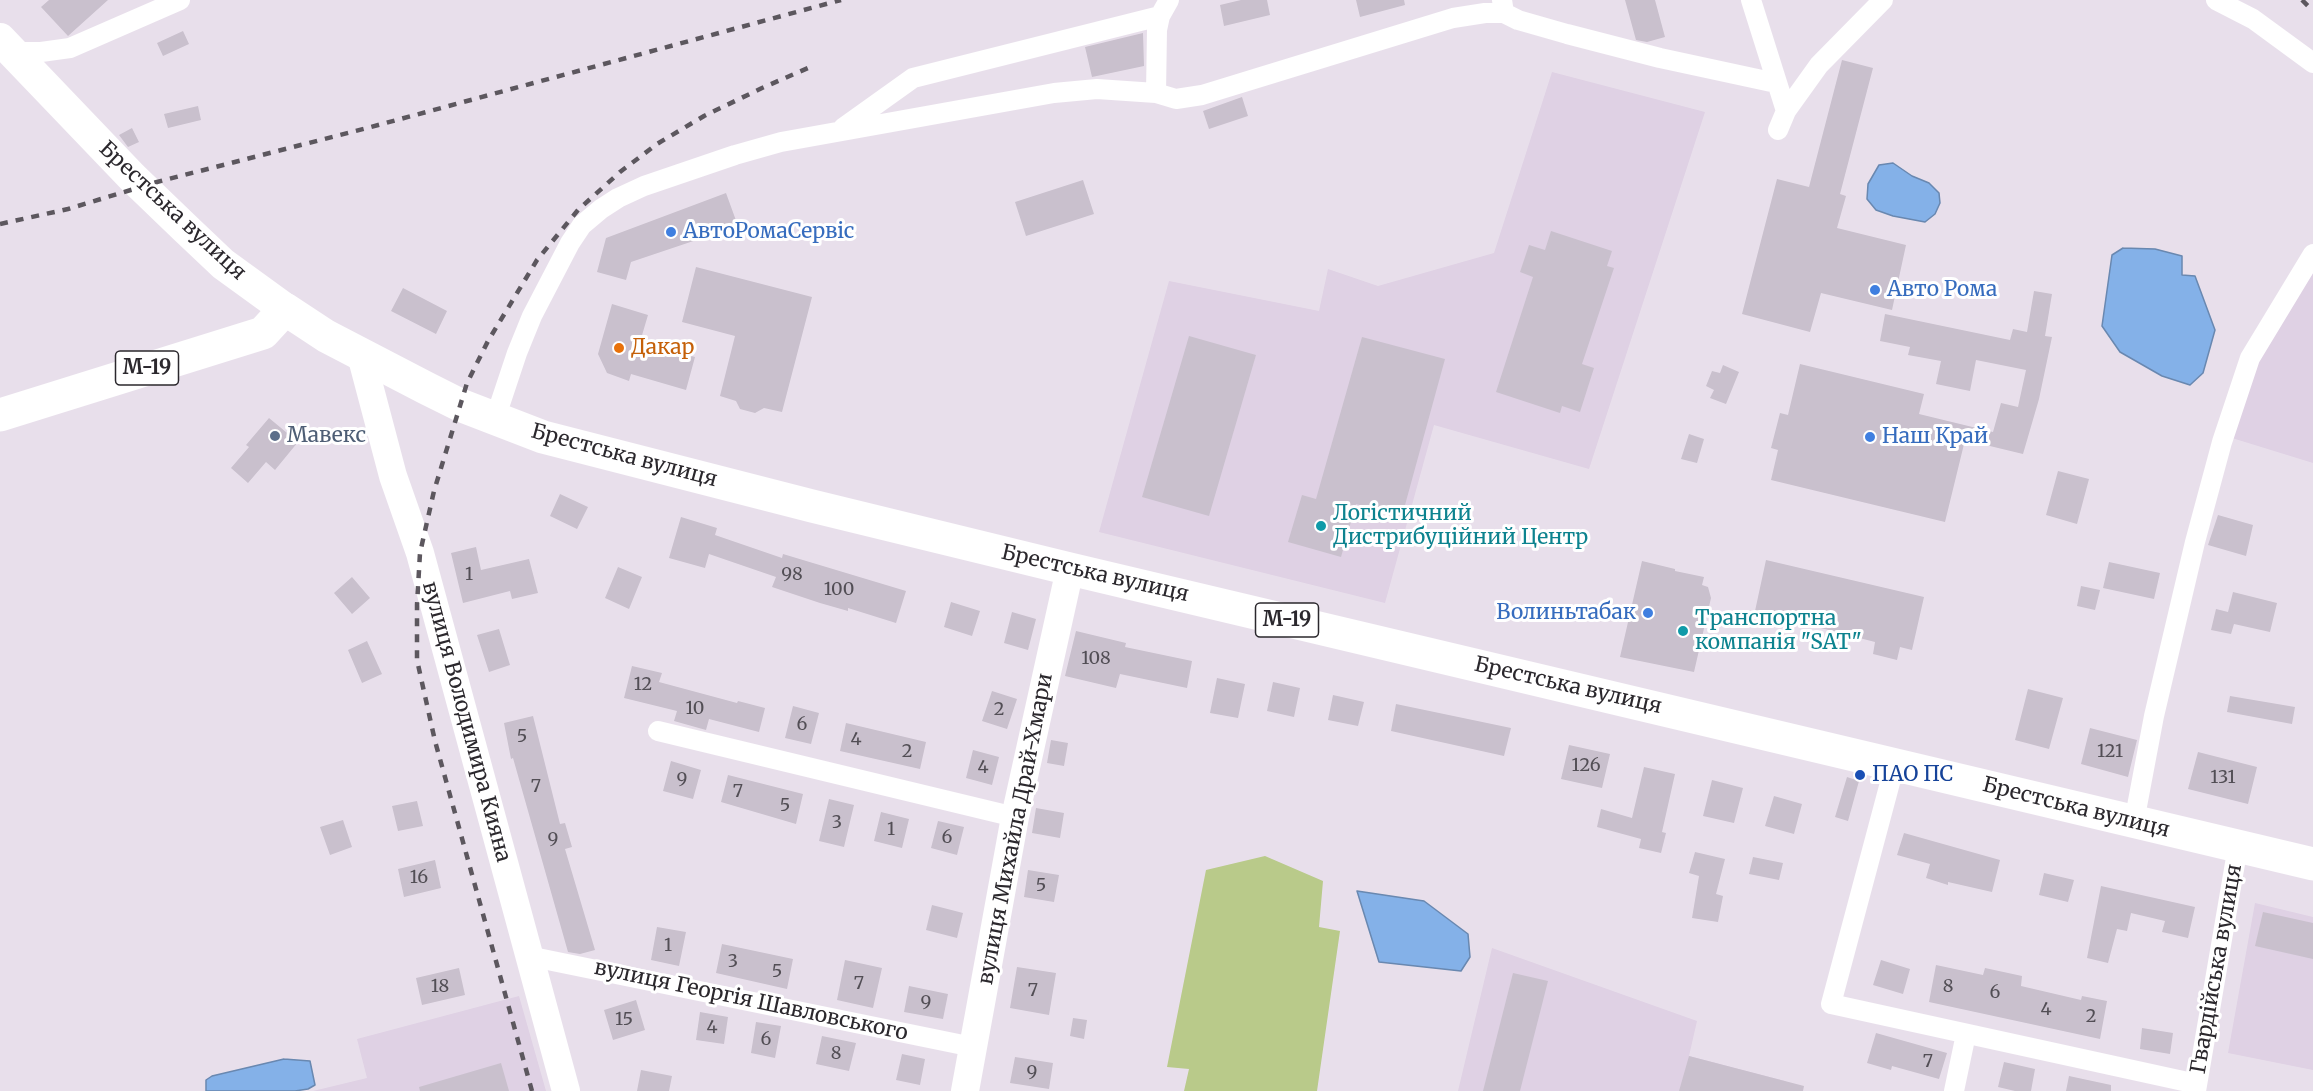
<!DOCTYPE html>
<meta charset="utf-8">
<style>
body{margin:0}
canvas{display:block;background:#e8dfeb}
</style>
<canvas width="2313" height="1091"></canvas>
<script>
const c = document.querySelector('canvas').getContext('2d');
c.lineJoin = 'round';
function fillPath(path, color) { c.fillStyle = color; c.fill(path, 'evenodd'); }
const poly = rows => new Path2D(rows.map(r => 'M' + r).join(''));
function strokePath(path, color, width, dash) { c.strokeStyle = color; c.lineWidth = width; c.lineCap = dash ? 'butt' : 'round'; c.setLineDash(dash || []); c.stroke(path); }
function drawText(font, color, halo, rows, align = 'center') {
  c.font = font + ' Merriweather,serif'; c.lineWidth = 6; c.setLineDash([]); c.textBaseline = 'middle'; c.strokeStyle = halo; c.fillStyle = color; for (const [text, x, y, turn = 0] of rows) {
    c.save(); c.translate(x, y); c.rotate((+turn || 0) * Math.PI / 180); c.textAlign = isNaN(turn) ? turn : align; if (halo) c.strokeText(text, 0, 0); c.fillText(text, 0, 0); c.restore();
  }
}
const built = poly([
 [1552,72,1705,112,1589,469,1434,425,1385,603,1099,532,1169,281,1319,311,1328,269,1378,286,1494,253],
 [2313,273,2313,463,2232,438,2256,361],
 [2255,903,2313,917,2313,1070,2228,1053],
 [1492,948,1697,1021,1689,1056,1785,1081,1797,1091,1458,1091],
 [519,996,546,1091,313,1091,367,1078,357,1039]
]);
const green = poly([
 [1265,856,1323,881,1319,927,1340,931,1317,1091,1184,1091,1189,1069,1167,1067,1206,870]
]);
const water = poly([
 [1893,163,1912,176,1929,183,1939,193,1940,203,1935,214,1925,222,1893,216,1876,210,1867,199,1868,184,1879,165,1893,163],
 [2123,248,2155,249,2182,256,2182,275,2195,276,2215,330,2203,373,2190,385,2162,376,2120,352,2102,326,2112,255,2123,248],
 [1357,891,1424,901,1468,934,1470,957,1461,971,1379,962,1357,891],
 [284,1059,310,1061,315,1085,308,1089,295,1091,206,1091,206,1080,212,1076,284,1059]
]);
const building = poly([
 [49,0,108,0,68,36,41,7],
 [1241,0,1267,0,1270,15,1224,26,1220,5],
 [1356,0,1404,0,1405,5,1360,17],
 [1625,0,1655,0,1665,37,1647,42,1636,40],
 [183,31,189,44,163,56,157,43],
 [1143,33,1144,66,1092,77,1085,47],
 [1842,60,1873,68,1840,194,1846,196,1837,228,1906,245,1892,310,1821,293,1810,332,1742,314,1777,179,1809,187],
 [1242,97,1248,116,1209,129,1203,111],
 [198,106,201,120,168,128,164,114],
 [132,128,139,142,128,147,119,135],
 [1083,180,1094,214,1026,236,1015,202],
 [726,193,738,226,631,262,626,280,597,272,606,238],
 [1551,231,1612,251,1607,266,1614,268,1582,364,1594,368,1580,412,1562,406,1560,413,1496,392,1533,277,1520,272,1529,245,1545,250],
 [696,267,812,297,782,412,764,408,755,413,740,409,736,401,720,396,735,336,682,322],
 [403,288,447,311,436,334,391,311],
 [2034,291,2052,294,2045,336,2052,337,2039,399,2023,454,1965,440,1945,522,1771,480,1778,450,1771,448,1780,413,1788,415,1800,364,1924,394,1919,414,1993,432,2001,403,2018,407,2026,370,1976,360,1970,391,1936,384,1941,361,1908,355,1910,347,1880,341,1885,314,2010,340,2013,329,2027,332],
 [612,304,648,315,640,342,695,357,686,390,631,374,629,381,607,373,598,354],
 [1189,336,1256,355,1209,516,1142,497],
 [1362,337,1445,359,1402,516,1356,504,1341,557,1288,542,1302,495,1316,499],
 [1723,365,1739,372,1726,404,1710,398,1714,390,1706,386,1712,371,1720,373],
 [269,418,298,442,275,470,266,462,248,483,231,468,249,447,246,445],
 [1689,434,1704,439,1697,463,1681,459],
 [2058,471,2089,479,2077,524,2046,515],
 [560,494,588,507,577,529,550,516],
 [2218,515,2253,525,2246,556,2208,545],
 [681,517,717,528,715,535,782,558,783,554,906,591,896,623,848,608,848,611,820,603,772,587,776,577,709,554,705,568,669,558],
 [476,547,481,570,529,559,538,593,512,599,510,591,463,603,451,553],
 [1766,560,1924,597,1912,650,1900,647,1897,660,1873,654,1875,642,1755,611],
 [1642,561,1675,569,1675,571,1704,577,1702,585,1708,587,1711,598,1694,672,1620,657],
 [2109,562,2160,573,2154,599,2103,588],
 [618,567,642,577,629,609,605,598],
 [352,577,370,598,352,614,334,593],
 [2081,586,2100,590,2095,610,2077,606],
 [2233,592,2277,603,2270,632,2234,624,2231,634,2211,630,2216,609,2228,612],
 [951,602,980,611,972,636,944,627],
 [1012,612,1036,619,1028,650,1004,643],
 [499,629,510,665,489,672,477,635],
 [1076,631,1126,643,1125,647,1192,661,1187,688,1120,674,1116,688,1065,676],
 [367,641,382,674,362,683,348,650],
 [632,666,662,673,659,682,737,703,738,701,765,708,759,732,709,719,706,730,674,721,677,711,624,698],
 [1217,678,1245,684,1238,718,1210,713],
 [1273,682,1300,688,1294,717,1267,711],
 [2028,689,2063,698,2049,749,2015,740],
 [992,691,1017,699,1007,729,982,721],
 [1333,695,1364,702,1358,726,1328,720],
 [2230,696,2295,707,2292,724,2227,712],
 [1396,704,1511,728,1504,756,1391,731],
 [793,706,819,713,811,744,785,738],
 [533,716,560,824,565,823,572,847,565,849,595,950,580,954,568,952,513,758,511,759,504,723],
 [846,723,926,742,920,769,840,751],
 [2090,728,2137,740,2128,777,2081,764],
 [1051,740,1068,743,1064,766,1047,763],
 [1569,745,1610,754,1602,788,1561,779],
 [973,750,999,757,992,785,966,778],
 [2198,752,2257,767,2248,804,2188,789],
 [671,761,701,770,693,799,663,791],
 [1644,767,1675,774,1662,832,1666,833,1661,853,1639,848,1641,839,1597,827,1601,809,1632,818],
 [728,775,803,794,796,824,721,802],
 [1847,777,1859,781,1848,821,1835,817],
 [1712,780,1743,788,1734,823,1703,816],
 [1774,796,1802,804,1794,834,1765,826],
 [829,799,854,805,844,847,819,841],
 [417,801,423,826,398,831,392,806],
 [1036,808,1064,813,1060,838,1032,833],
 [881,812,909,819,902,848,874,841],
 [343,820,352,847,330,855,320,827],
 [938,821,964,827,957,855,931,848],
 [1904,833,2000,860,1992,892,1948,882,1948,885,1926,878,1930,864,1897,855],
 [1695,852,1725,859,1716,894,1723,896,1718,922,1692,918,1699,876,1689,873],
 [1753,857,1783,863,1779,880,1749,874],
 [435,860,441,888,404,897,398,869],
 [1028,870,1059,875,1054,902,1024,897],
 [2044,873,2074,880,2068,902,2039,895],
 [2101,886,2195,907,2188,938,2162,932,2165,921,2131,913,2127,931,2117,929,2108,963,2087,958],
 [932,905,963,913,957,938,926,930],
 [2263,912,2313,923,2313,959,2255,946],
 [657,927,686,932,679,966,651,960],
 [722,944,793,959,787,989,716,973],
 [845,960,882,968,873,1008,837,1000],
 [1881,960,1910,969,1903,994,1873,985],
 [1936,965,1983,975,1985,968,2022,976,2021,986,2081,1000,2082,996,2107,1001,2100,1039,1929,1002],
 [1017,967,1056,973,1049,1015,1010,1008],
 [459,968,465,995,422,1005,416,978],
 [1513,973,1548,981,1520,1091,1483,1091],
 [909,986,948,994,943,1019,904,1012],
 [636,1000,645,1030,613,1040,604,1010],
 [700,1012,728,1017,724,1044,696,1040],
 [1073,1018,1087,1020,1084,1039,1070,1036],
 [756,1022,781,1026,775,1058,751,1053],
 [2142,1028,2173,1033,2170,1054,2140,1049],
 [1876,1033,1947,1053,1939,1079,1892,1066,1891,1070,1867,1063],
 [822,1036,856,1043,849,1071,816,1064],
 [902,1054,925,1059,920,1085,896,1080],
 [1689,1056,1804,1086,1803,1091,1679,1091],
 [1015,1057,1053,1063,1049,1089,1010,1083],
 [2004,1062,2035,1069,2031,1091,2015,1091,1998,1087],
 [501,1063,509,1091,420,1091,419,1087],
 [641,1070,672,1076,669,1091,637,1091],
 [2069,1076,2111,1085,2111,1091,2066,1091]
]);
const street = poly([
 [1751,0,1786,111,1778,130],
 [2216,0,2253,19,2313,63],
 [1504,13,1518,20,1567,34,1660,58,1776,83],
 [13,52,41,52,70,48,180,0],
 [1156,93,1157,30,1160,16,1169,0],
 [1786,111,1819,65,1883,0],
 [843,128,913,78,1160,16],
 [495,419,517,353,532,316,570,243,582,225,601,209,618,198,644,186,735,155,781,142,1054,93,1097,89,1156,93,1176,99,1202,95,1453,18,1485,13,1504,13,1502,0],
 [658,731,1015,817],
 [1895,764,1831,1004,2197,1084],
 [2134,822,2154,716,2195,542,2222,442,2250,358,2313,254],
 [528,956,973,1047],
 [1954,1091,1966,1034],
 [2196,1091,2238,846]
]);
const secondary = poly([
 [361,355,393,476,420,553,566,1091],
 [965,1091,1015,817,1070,569]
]);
const primary = poly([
 [0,39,132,177,185,228,223,264,285,309]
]);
const highway = poly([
 [0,415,263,333,285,309,326,336,426,388,460,405,543,437,812,506,1070,569,2313,864]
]);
const rail = poly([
 [2302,0,2313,11],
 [0,224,68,209,157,182,367,128,841,0],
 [532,1091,435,741,417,660,417,605,420,553,434,491,467,383,488,341,537,260,578,210,620,172,657,144,704,116,762,88,815,65]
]);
const markers = [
 [671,232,6,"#3f7fe0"],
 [1875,290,6,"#3f7fe0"],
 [619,348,6,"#e8710a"],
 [275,436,6,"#5c6f8a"],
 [1870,437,6,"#3f7fe0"],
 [1321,526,6,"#0f9aa8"],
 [1648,613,6,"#3f7fe0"],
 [1683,631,6,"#0f9aa8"],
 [1860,775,6,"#1a4fb4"]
];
const numberNames = [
 ["1",469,575],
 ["98",792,575],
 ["100",839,590],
 ["108",1096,659],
 ["12",643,685],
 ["10",695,709],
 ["2",999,710],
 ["6",802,725],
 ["5",522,737],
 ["4",856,740],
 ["2",907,752],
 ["121",2110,752],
 ["126",1586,766],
 ["4",983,768],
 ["131",2223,778],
 ["9",682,780],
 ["7",536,787],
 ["7",738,792],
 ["5",785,806],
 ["3",837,823],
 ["1",891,830],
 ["6",947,838],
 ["9",553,840],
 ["16",419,878],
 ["5",1041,886],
 ["1",668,946],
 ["3",733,962],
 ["5",777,972],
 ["7",859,984],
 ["18",440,987],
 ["8",1948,987],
 ["7",1033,991],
 ["6",1995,993],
 ["9",926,1003],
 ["4",2046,1010],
 ["2",2091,1017],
 ["15",624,1020],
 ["4",712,1028],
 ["6",766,1040],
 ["8",836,1054],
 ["7",1928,1062],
 ["9",1032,1073]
];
const shields = [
 [147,368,63],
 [1287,620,63]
];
const shieldNames = [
 ["М-19",147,368],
 ["М-19",1287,620]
];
const streetNames = [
 ["Брестська вулиця",172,211,43],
 ["Брестська вулиця",624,456,15],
 ["Брестська вулиця",1095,574,13],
 ["Брестська вулиця",1568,686,13],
 ["вулиця Володимира Кияна",466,722,75],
 ["Брестська вулиця",2076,808,14],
 ["вулиця Михайла Драй-Хмари",1016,829,-79],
 ["Гвардійська вулиця",2217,969,-80],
 ["вулиця Георгія Шавловського",751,1001,12]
];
const shopNames = [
 ["АвтоРомаСервіс",683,232],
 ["Авто Рома",1887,290],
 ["Наш Край",1882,437],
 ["Волиньтабак",1636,613,"right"]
];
const foodNames = [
 ["Дакар",631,348]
];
const serviceNames = [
 ["Мавекс",287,436]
];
const cultureNames = [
 ["Логістичний",1333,514],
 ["Дистрибуційний Центр",1333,538],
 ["Транспортна",1695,619],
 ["компанія \"SAT\"",1695,643]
];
const transitNames = [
 ["ПАО ПС",1872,775]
];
fillPath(built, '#dfd1e4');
fillPath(green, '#b9ca8a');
fillPath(water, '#84b1e8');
strokePath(water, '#6988b0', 1.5);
fillPath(building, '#c9c0cd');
strokePath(street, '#fff', 20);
strokePath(secondary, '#fff', 28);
strokePath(primary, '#fff', 32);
strokePath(highway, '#fff', 33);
strokePath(rail, '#5c575e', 4.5, [8, 8]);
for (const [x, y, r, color] of markers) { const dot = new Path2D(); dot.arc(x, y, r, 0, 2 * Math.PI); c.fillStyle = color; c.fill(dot); strokePath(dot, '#fff', 2); }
drawText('18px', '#524e55', null, numberNames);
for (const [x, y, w] of shields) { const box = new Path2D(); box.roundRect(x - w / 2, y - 17, w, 34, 4.5); c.fillStyle = '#fff'; c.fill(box); strokePath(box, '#2b282d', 1.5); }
drawText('bold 20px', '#2b282d', null, shieldNames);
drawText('21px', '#2b282d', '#fff', streetNames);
drawText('21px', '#366cbe', '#fff', shopNames, 'left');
drawText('21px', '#c56008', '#fff', foodNames, 'left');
drawText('21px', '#4e5e75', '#fff', serviceNames, 'left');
drawText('21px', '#0d838f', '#fff', cultureNames, 'left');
drawText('21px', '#164399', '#fff', transitNames, 'left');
</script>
